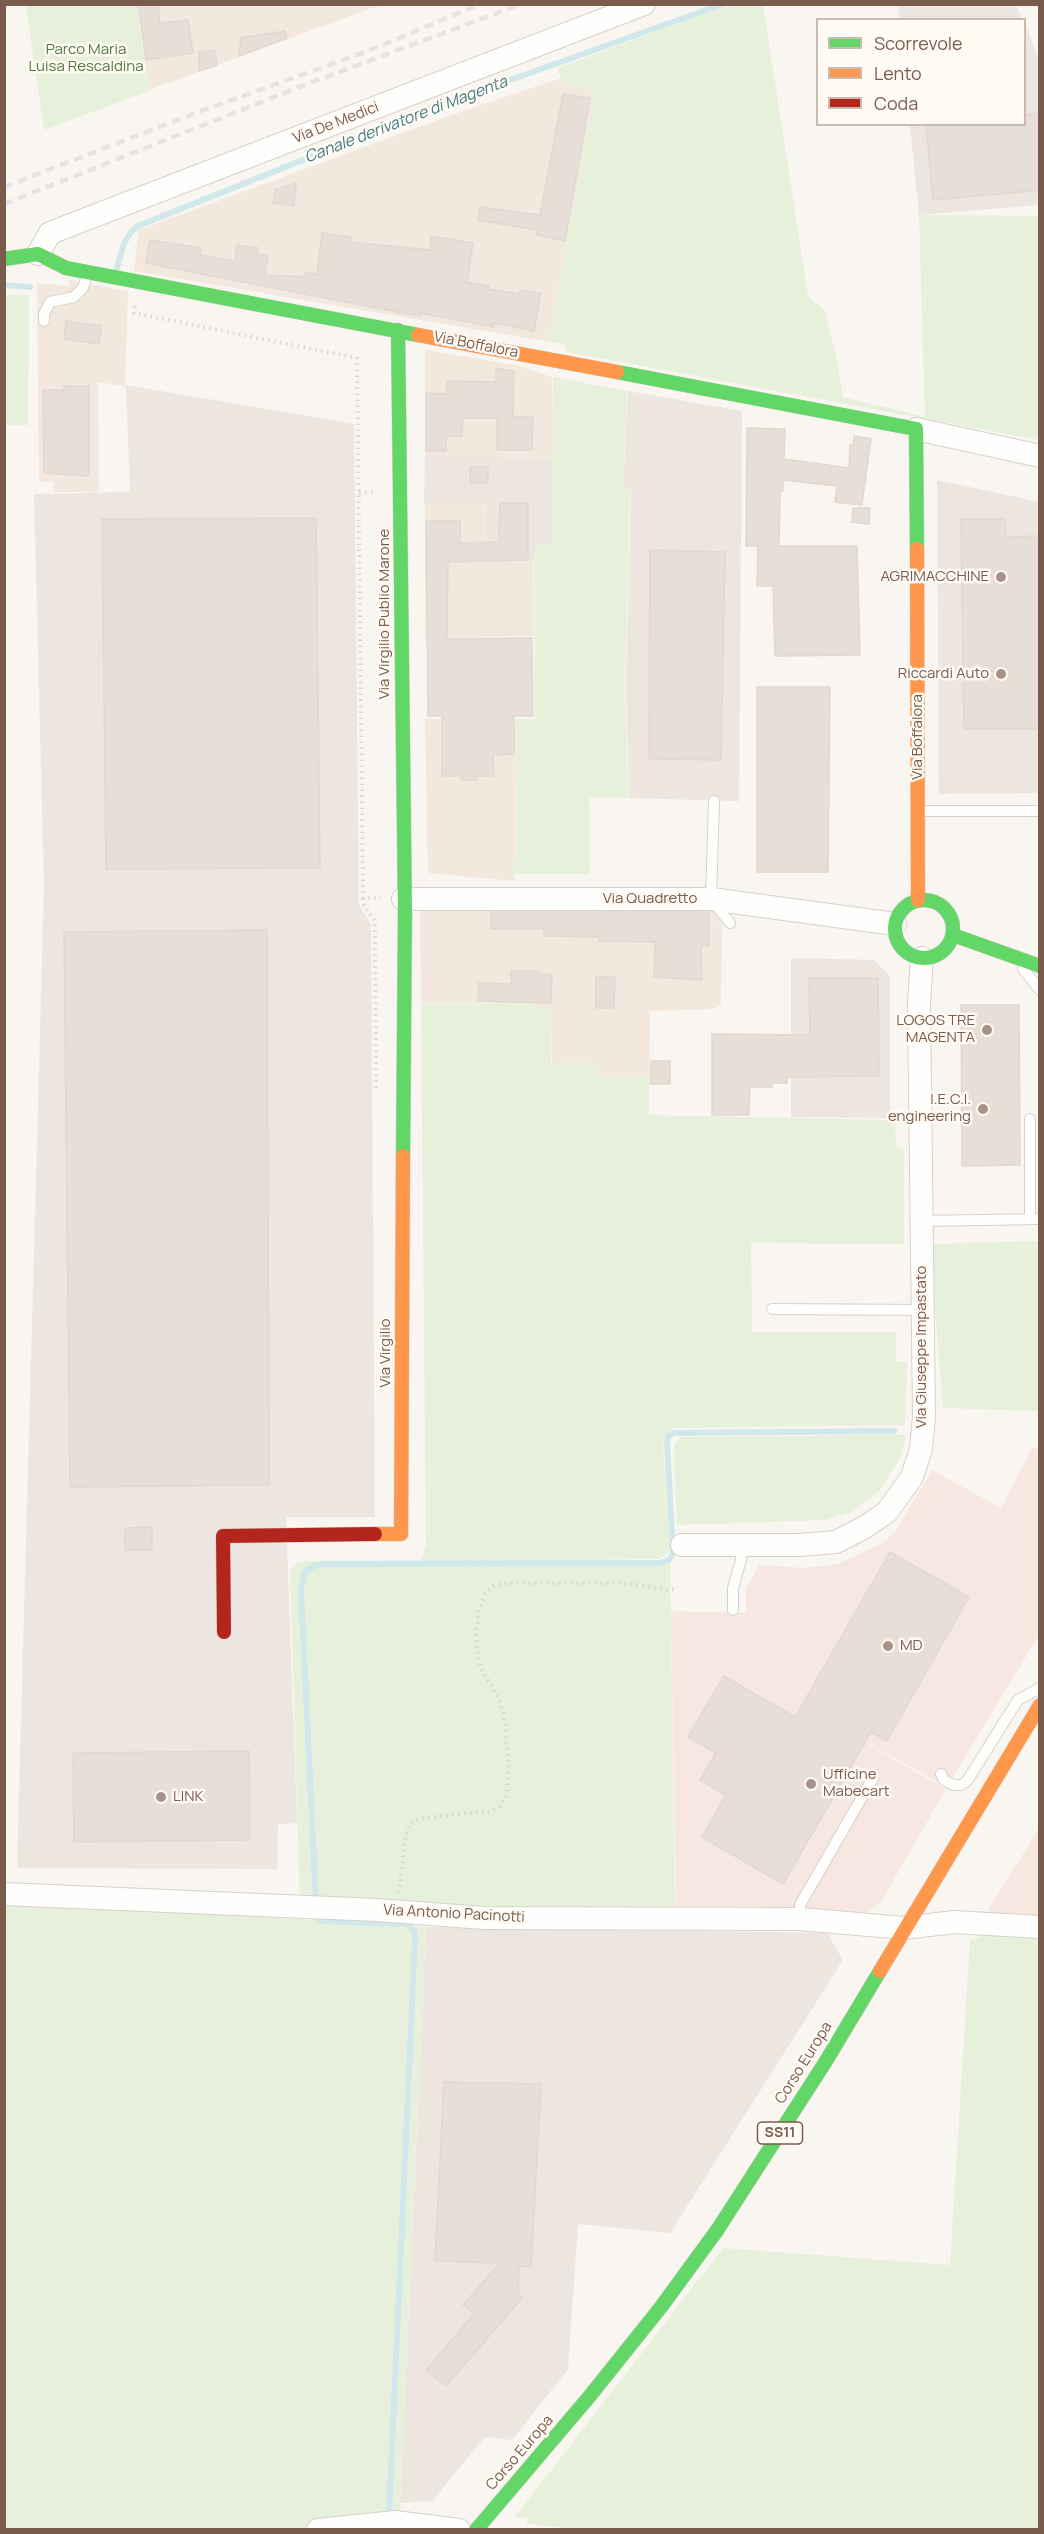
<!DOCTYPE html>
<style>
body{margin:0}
#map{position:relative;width:1044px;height:2534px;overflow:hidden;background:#f9f5f0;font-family:Manrope,sans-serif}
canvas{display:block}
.frame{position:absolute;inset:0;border:6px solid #7a5c4d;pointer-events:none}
.legend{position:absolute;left:816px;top:18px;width:210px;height:108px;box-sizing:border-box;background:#fffaf3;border:2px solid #cabbb1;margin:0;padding:8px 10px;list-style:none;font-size:18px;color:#7a5c4d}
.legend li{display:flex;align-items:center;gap:12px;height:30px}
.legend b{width:30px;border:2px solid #cabbb1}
</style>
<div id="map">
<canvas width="1044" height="2534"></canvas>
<div class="frame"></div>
<ul class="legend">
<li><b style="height:8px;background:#63d668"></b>Scorrevole</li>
<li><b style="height:8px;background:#ff974d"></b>Lento</li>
<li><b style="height:8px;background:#b3261e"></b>Coda</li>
</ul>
</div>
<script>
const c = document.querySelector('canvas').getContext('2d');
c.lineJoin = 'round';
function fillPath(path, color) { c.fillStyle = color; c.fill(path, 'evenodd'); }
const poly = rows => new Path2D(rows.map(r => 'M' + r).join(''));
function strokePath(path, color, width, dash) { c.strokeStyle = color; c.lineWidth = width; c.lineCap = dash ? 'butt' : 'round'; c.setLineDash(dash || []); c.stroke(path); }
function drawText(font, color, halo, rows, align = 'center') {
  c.font = font + ' Manrope,sans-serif'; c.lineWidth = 5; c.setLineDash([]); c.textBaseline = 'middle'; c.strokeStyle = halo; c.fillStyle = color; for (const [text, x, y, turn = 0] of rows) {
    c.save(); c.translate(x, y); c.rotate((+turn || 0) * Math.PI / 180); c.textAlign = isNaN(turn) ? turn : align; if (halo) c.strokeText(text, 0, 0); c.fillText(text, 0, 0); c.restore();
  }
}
const residential = poly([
 [138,5,380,5,149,90],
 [561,78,571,85,589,89,594,95,549,342,134,271,139,230,449,116],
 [69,280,128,291,125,386,98,382,99,492,53,492,54,482,39,482,37,283,69,286],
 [425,350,516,365,552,377,553,458,425,456],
 [484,503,486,541,461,542,461,563,533,561,534,636,425,638,425,504],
 [425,719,517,719,516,846,513,874,515,881,428,873],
 [651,909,713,910,722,926,721,1005,714,1009,650,1011,649,1076,597,1076,597,1063,552,1064,552,1011,538,1010,538,1003,421,1003,420,911]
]);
const commercial = poly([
 [1032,1448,1039,1449,1039,1635,947,1787,825,1720,946,1789,881,1902,862,1916,676,1911,671,1611,746,1613,746,1589,759,1565,804,1568,837,1564,881,1544,894,1533,932,1470,1001,1508],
 [1039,1828,1039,1917,985,1915]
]);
const industrial = poly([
 [898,5,1016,5,1023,19,900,19],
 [1025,23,1039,61,1039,205,919,215,910,125,1024,124],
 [126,385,354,424,359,905,371,924,375,1517,286,1517,297,1823,278,1824,277,1869,17,1868,44,887,34,494,130,492],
 [628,391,742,411,739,801,629,798,626,681,631,489,623,488],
 [425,456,553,458,552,546,536,545,534,561,461,563,461,542,486,541,485,503,424,504],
 [937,480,1039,502,1039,793,939,794],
 [791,958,874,960,890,976,890,1118,791,1117],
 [426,1927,827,1933,843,1960,670,2233,578,2224,568,2369,512,2440,485,2437,432,2501,400,2503]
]);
const green = poly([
 [36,4,137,5,149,91,44,130,26,6],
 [727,5,763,5,808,296,825,311,836,356,843,397,925,417,919,215,1039,216,1039,440,567,352,564,344,549,342,594,95,589,89,571,85,561,78,558,68],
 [5,295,29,295,28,425,5,425],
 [553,377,627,391,623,488,630,489,625,681,628,798,589,797,590,874,513,874,517,845,517,719,535,719,534,561,536,545,552,545],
 [538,1003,538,1010,552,1010,551,1064,597,1063,597,1076,649,1076,649,1115,894,1120,897,1147,904,1149,904,1244,751,1243,752,1332,896,1332,896,1362,907,1362,905,1425,672,1428,664,1436,663,1447,670,1550,665,1556,658,1559,467,1561,670,1562,675,1911,300,1904,290,1570,297,1563,309,1561,421,1561,426,1545,421,1004],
 [1039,1241,1039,1411,943,1408,930,1244],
 [906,1435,900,1458,879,1491,851,1512,825,1520,677,1525,674,1453,675,1443,680,1437],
 [4,1901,426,1927,400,2503,403,2529,5,2529],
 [991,1933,1039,1936,1039,2529,589,2530,527,2524,527,2518,515,2517,723,2248,950,2265,970,1940]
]);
const stream = poly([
 [117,268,124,243,131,232,138,226,443,104,723,4],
 [4,285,30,287],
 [316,1904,301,1590,304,1574,309,1568,321,1564,661,1563,669,1560,673,1553,667,1443,668,1436,674,1433,894,1431],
 [316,1917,321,1921,407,1924,414,1930,415,1938,389,2513]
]);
const building = poly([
 [138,4,158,4,160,23,188,20,193,53,146,60,138,4],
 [285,31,287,38,239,56,241,38,285,31],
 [214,50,217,65,199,71,199,52,214,50],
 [563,94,590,98,565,241,536,235,537,230,478,220,480,207,540,215,563,94],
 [1040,113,1040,190,933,200,926,124,1024,124,1024,115,1040,113],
 [296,183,294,206,273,203,275,190,296,183],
 [322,233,351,237,351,242,430,250,431,236,473,243,467,282,489,286,488,289,520,294,520,290,541,293,534,331,494,323,494,327,421,313,420,316,397,312,146,263,150,240,201,248,200,255,235,261,237,245,258,248,258,254,268,255,265,275,305,277,305,273,317,274,322,233],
 [66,321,102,326,99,344,64,339,66,321],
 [496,368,514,371,513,417,533,417,532,450,497,450,497,418,463,418,462,436,446,436,446,451,426,451,426,393,446,394,447,381,496,382,496,368],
 [64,386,89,386,89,476,44,473,43,390,64,390,64,386],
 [747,428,785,429,784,459,849,468,850,445,853,445,854,436,871,439,862,505,835,502,837,486,783,480,783,491,780,491,779,546,857,546,860,655,775,656,773,586,757,586,758,546,746,546,747,428],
 [470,467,488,467,488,483,470,483,470,467],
 [500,503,528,503,528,560,448,562,447,639,532,638,533,716,514,716,514,754,493,755,494,776,476,776,476,780,462,780,461,776,442,776,442,716,428,716,426,521,460,521,460,543,499,542,500,503],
 [853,508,870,508,869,524,852,522,853,508],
 [316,518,320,868,106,869,102,519,316,518],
 [961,519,1005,519,1006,537,1040,536,1040,729,964,729,961,519],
 [650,550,725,552,721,760,649,759,650,550],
 [757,687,830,687,828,872,757,872,757,687],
 [491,912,709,912,709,946,701,946,702,980,654,977,655,942,599,941,599,937,544,936,544,929,491,929,491,912],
 [267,930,269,1485,70,1487,64,932,267,930],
 [511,971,539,971,539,974,552,975,551,1003,478,1001,479,983,511,984,511,971],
 [596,977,615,977,614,1008,596,1008,596,977],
 [809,978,878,978,879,1076,787,1077,787,1083,772,1083,772,1087,750,1087,749,1115,712,1115,712,1034,810,1035,809,978],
 [961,1005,1019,1005,1020,1165,962,1166,961,1005],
 [651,1061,670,1061,670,1084,650,1084,651,1061],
 [152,1527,152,1550,125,1550,125,1528,152,1527],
 [890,1552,969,1597,887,1741,871,1732,783,1884,702,1837,726,1795,700,1780,716,1753,688,1737,724,1676,795,1717,890,1552],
 [249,1751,250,1840,74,1842,73,1753,249,1751],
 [444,2082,541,2084,531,2267,519,2266,518,2293,522,2298,446,2386,426,2370,474,2314,463,2305,500,2263,435,2261,444,2082]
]);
const path = poly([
 [135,306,134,313,357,358,363,898,381,898],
 [359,493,376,492],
 [363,898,364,905,375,921,376,1092],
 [399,1893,404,1846,409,1825,416,1820,428,1817,491,1811,500,1806,506,1797,509,1769,504,1717,499,1699,482,1670,478,1657,476,1635,479,1611,485,1594,494,1586,504,1583,628,1583,667,1590,677,1589]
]);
const lane = poly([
 [44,321,44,314,50,302,74,297,83,288,87,275],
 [714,801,711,899,730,923],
 [920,811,1040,811],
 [1023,969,1040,990],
 [1030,1119,1030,1219],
 [922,1221,1040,1219],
 [772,1309,922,1310],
 [733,1610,733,1588,741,1560,742,1545],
 [941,1774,944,1780,953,1785,961,1785,967,1781,1018,1700,1040,1688],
 [800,1919,800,1905,873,1778]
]);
const street = poly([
 [38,254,50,233,644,4],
 [916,429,1040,456],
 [403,899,711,899,895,924],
 [682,1545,799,1545,836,1542,865,1527,887,1512,912,1477,921,1449,924,1417,919,1003,922,958],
 [4,1894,377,1910,484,1918,800,1919,904,1928,954,1922,1040,1927],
 [318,2530,395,2522,459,2530]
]);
const fast = poly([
 [4,259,38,254,66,268,418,335],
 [398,330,405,913,403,1156],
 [617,372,916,429,917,549],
 '895 929a29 29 0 1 1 58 0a29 29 0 1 1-58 0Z',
 [953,935,1040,966],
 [476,2530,589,2397,661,2307,718,2229,826,2061,880,1971]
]);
const slow = poly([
 [418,335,617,372],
 [917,549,918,900],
 [375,1534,401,1534,403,1156],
 [880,1971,1040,1705]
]);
const jam = poly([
 [224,1632,223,1536,375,1534]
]);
const rail = poly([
 [4,187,201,111,368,51,480,4],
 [4,204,307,84,521,4]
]);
const markers = [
 [1001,577,6,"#a69286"],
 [1001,674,6,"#a69286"],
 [987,1030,6,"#a69286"],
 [983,1109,6,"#a69286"],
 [888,1646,6,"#a69286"],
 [811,1784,6,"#a69286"],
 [161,1797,6,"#a69286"]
];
const shields = [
 [780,2133,45]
];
const shieldNames = [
 ["SS11",780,2133]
];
const parkNames = [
 ["Parco Maria",86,50],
 ["Luisa Rescaldina",86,67]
];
const streetNames = [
 ["Via De Medici",336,123,-21],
 ["Via Boffalora",476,345,11],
 ["Via Virgilio Publio Marone",385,614,-90],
 ["Via Boffalora",918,737,-90],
 ["Via Quadretto",650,899],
 ["Via Giuseppe Impastato",922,1347,-90],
 ["Via Virgilio",386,1353,-90],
 ["Via Antonio Pacinotti",454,1914,3],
 ["Corso Europa",804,2063,-58],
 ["Corso Europa",520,2453,-49]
];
const poiNames = [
 ["AGRIMACCHINE",989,577],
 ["Riccardi Auto",989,674],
 ["LOGOS TRE",975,1021],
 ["MAGENTA",975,1038],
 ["I.E.C.I.",971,1100],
 ["engineering",971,1117],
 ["MD",900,1646,"left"],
 ["Ufficine",823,1775,"left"],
 ["Mabecart",823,1792,"left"],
 ["LINK",173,1797,"left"]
];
const waterNames = [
 ["Canale derivatore di Magenta",406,120,-21]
];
fillPath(residential, '#f2e8de');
fillPath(commercial, '#f6e8e1');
fillPath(industrial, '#ede5e0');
fillPath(green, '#e7f0db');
strokePath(stream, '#d0e8ea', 6);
fillPath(building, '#e6ded7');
strokePath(building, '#e2d8d2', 1.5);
strokePath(lane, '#d7d1cb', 12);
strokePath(street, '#d7d1cb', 24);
strokePath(fast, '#d9d2cb', 15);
strokePath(slow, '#d9d2cb', 15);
strokePath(jam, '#d9d2cb', 15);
strokePath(path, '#dcd5d0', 4, [1.5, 4.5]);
strokePath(lane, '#fefefd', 10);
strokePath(street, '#fefefd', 22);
strokePath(fast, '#63d668', 14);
strokePath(slow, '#ff974d', 14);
strokePath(jam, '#b3261e', 14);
strokePath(rail, '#e6e3e7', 4.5, [9, 6]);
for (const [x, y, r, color] of markers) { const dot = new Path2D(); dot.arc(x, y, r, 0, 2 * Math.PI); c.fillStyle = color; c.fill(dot); strokePath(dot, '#fffaf3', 2); }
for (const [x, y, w] of shields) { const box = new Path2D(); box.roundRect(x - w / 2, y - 11, w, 22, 4.5); c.fillStyle = '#fffaf3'; c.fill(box); strokePath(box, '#7a5c4d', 1.5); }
drawText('bold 14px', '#7a5c4d', null, shieldNames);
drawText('15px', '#537a41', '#fffaf3', parkNames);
drawText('15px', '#7a5c4d', '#fffaf3', streetNames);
drawText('15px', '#7a5c4d', '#fffaf3', poiNames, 'right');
drawText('italic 16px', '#437c86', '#fffaf3', waterNames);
</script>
